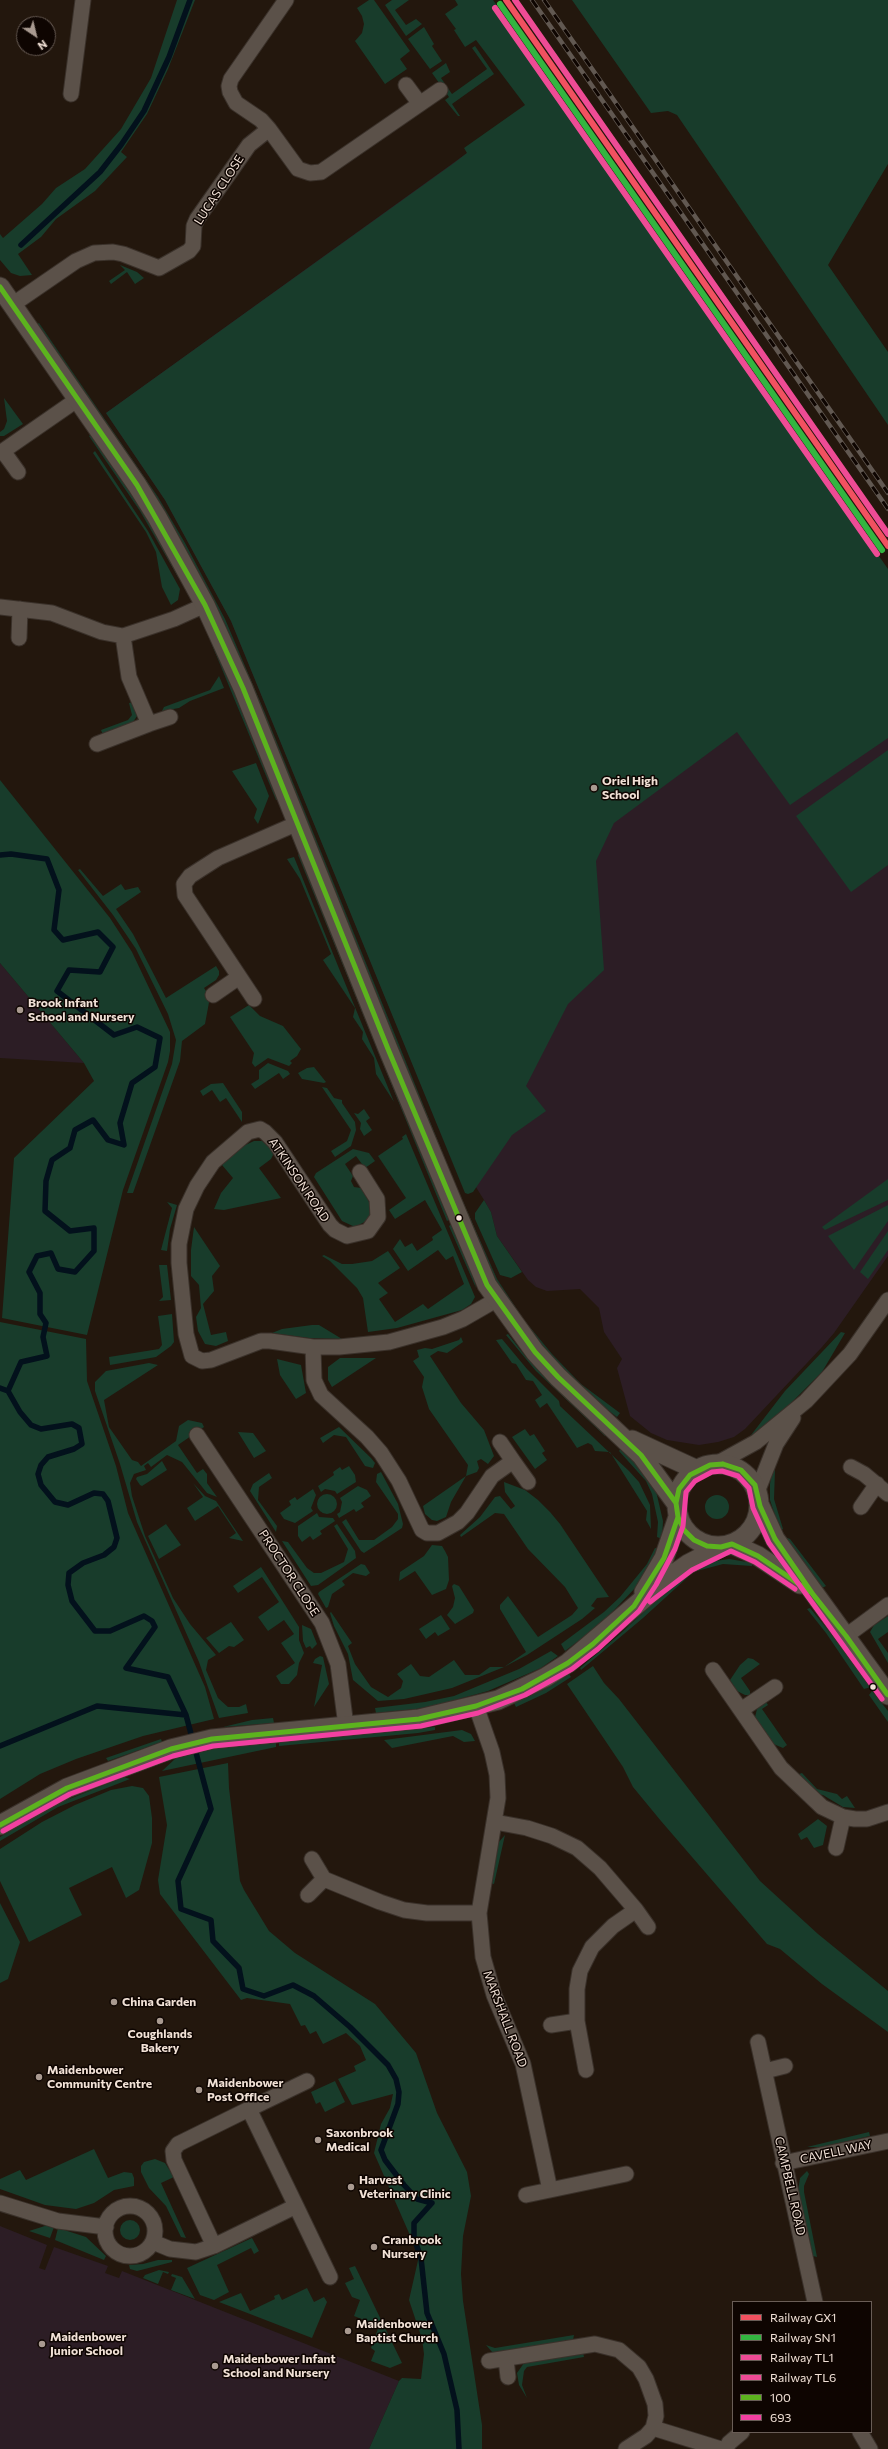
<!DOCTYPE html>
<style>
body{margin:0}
#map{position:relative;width:888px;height:2449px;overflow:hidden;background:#23170d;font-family:Commissioner,sans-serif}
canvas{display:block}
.legend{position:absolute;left:732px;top:2301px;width:140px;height:132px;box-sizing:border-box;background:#0e0501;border:1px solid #695d56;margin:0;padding:5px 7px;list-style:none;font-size:12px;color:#f1e1d6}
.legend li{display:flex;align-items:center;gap:8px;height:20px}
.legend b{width:20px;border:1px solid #695d56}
.north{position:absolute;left:16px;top:16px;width:40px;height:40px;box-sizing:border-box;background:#0e0501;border:1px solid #695d56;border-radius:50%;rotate:145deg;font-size:11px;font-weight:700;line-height:16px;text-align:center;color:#f1e1d6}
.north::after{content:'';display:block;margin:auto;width:14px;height:18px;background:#a99a90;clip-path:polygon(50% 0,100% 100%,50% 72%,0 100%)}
</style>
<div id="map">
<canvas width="888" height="2449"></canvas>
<ul class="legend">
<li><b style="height:5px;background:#f15160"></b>Railway GX1</li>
<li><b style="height:5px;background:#33b540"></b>Railway SN1</li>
<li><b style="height:5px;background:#ee4b95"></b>Railway TL1</li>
<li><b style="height:5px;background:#ee4b95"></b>Railway TL6</li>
<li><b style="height:5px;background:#5cb31e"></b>100</li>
<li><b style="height:5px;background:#f240a1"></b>693</li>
</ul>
<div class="north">N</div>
</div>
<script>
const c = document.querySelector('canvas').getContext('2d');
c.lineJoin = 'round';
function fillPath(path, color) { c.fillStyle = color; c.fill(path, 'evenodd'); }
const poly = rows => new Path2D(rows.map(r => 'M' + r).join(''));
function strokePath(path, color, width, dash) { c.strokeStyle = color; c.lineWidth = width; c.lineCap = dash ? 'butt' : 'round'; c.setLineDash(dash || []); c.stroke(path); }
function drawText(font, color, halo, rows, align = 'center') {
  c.font = font + ' Commissioner,sans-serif'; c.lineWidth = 3; c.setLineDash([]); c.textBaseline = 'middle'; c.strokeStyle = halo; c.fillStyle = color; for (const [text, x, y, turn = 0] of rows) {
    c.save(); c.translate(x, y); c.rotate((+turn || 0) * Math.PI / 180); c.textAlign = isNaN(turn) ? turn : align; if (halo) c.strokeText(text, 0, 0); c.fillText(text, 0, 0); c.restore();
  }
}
const education = poly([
 [467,153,888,628,888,1256,834,1333,822,1347,745,1429,734,1437,718,1442,699,1445,667,1440,651,1433,630,1416,617,1368,622,1359,604,1332,599,1308,580,1289,547,1291,536,1287,528,1280,497,1236,491,1212,484,1200,438,1126,231,621,165,500,106,413],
 [0,963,84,1063,0,1058],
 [0,2226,47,2245,39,2268,45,2270,54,2247,108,2266,105,2273,119,2278,122,2271,399,2381,369,2449,0,2449]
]);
const green = poly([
 [177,0,195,0,168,69,147,114,121,152,127,157,95,191,56,219,41,237,18,254,32,275,20,276,11,273,0,260,0,234,3,238,42,204,56,188,85,169,121,129,151,78],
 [369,0,374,0,410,51,400,59,407,69,385,84,355,41,362,33,364,24,362,16,357,8],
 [392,0,409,0,395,10,406,25,416,19,422,24,406,36,385,5],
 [455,0,493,0,888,569,888,738,790,805,737,732,614,823,596,861,604,970,568,1004,526,1086,546,1111,512,1135,473,1192,468,1194,465,1193,231,621,165,500,106,413,454,163,467,153,464,148,525,105,476,40,465,47,454,30,456,29,445,14,458,5],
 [572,0,888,0,888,164,828,265,888,352,888,425,677,115,668,111,651,113],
 [424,27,434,44,432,46,442,61,430,69,408,39],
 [475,46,494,74,452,104,460,116,458,116,445,100,449,97,432,73,446,63,450,72,441,78,452,94,487,69,472,48],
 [120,265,137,272,144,278,135,284,127,272,111,284,109,281,125,270],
 [39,323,158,497,185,543,225,619,265,713,454,1181,497,1279,524,1320,552,1354,581,1384,620,1413,617,1417,578,1387,536,1341,500,1291,484,1260,262,714,37,324],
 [4,398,23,424,4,436,0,436,0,432,4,429,7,421],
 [93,433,125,480,181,575,178,577,140,511,89,436],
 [95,451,148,531,180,589,178,600,171,605,162,587,156,552,146,532,93,453],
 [214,639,280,799,276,800,210,640],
 [219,676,224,688,190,701,179,708,162,711,164,707,210,690],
 [134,702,137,716,133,722,103,735,101,730,128,720,132,715,129,703],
 [888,750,888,865,851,892,796,816],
 [256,763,269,796,258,824,254,818,257,809,232,771],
 [0,780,110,918,132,952,170,1032,170,1051,168,1062,123,1190,87,1335,2,1318,14,1158,94,1081,84,1063,0,963],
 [301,852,450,1219,447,1221,298,855],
 [294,857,338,966,394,1102,376,1074,374,1058,362,1039,363,1032,353,1017,355,1008,323,960,331,954,300,879,287,859],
 [80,869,103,896,121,884,125,890,138,887,141,892,116,909,133,934,166,998,216,966,219,971,219,975,216,980,204,988,210,997,205,1024,182,1041,180,1061,133,1193,127,1193,172,1064,176,1040,168,1014,136,949,113,915,78,870],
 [249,1005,260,1016,283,1026,301,1049,297,1056,290,1061,292,1063,289,1066,268,1058,255,1067,252,1063,254,1053,230,1017],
 [268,1063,288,1071,290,1074,283,1079,279,1073,255,1089,251,1084,259,1079,259,1070],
 [314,1067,326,1082,324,1083,302,1079,298,1073,307,1068],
 [223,1083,242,1112,242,1122,226,1098,220,1102,212,1090,203,1096,200,1091,211,1084],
 [322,1087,327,1088,334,1098,342,1100,342,1103,355,1122,356,1130,351,1146,335,1157,331,1151,347,1141,351,1130],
 [364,1109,370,1118,366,1121,372,1130,364,1136,360,1129,361,1123,354,1113,358,1114],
 [406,1134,475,1297,471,1304,462,1310,397,1328,368,1332,363,1298,357,1288,330,1261,322,1256,324,1255,342,1264,352,1264,372,1261,388,1251,400,1268,378,1283,388,1293,379,1299,395,1322,423,1304,428,1309,464,1284,453,1256,446,1260,438,1250,408,1271,393,1249,400,1239,405,1247,412,1243,417,1251,433,1240,432,1237,442,1230,425,1200,395,1219,389,1210,406,1198,378,1156,403,1139,402,1137],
 [254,1141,262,1141,272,1150,273,1155,271,1159,259,1168,281,1198,224,1210,214,1209,221,1193,233,1178,222,1165,237,1149],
 [353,1149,369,1153,375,1161,365,1168,356,1156,345,1164,353,1176,351,1181,354,1187,361,1188,372,1207,370,1219,355,1227,342,1221,314,1177,316,1173],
 [888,1179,888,1200,825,1230,822,1227],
 [484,1200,491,1212,497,1236,522,1272,511,1278,500,1275,475,1219,475,1213],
 [167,1202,177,1205,170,1229,167,1251,161,1250,172,1208],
 [888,1205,888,1221,854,1270,828,1236],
 [452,1224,474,1277,476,1288,449,1226],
 [194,1227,220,1266,212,1276,214,1291,203,1304,211,1335,226,1332,228,1341,216,1346,205,1344,198,1331,196,1317,201,1308,199,1285,191,1276,191,1250],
 [888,1231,888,1250,868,1279,860,1272],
 [159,1265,167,1265,171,1300,159,1301,163,1297],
 [172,1314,174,1342,171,1346,156,1357,110,1365,109,1357,159,1349,162,1345,158,1316],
 [0,1322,86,1339,87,1381,116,1466,128,1513,205,1687,214,1719,143,1736,76,1759,40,1774,0,1799],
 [312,1325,319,1325,342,1339,309,1338,272,1333,282,1329],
 [841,1332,845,1333,822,1372,776,1418,748,1439,785,1391],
 [508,1334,526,1357,607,1433,605,1436,536,1371,506,1335],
 [461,1337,463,1342,450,1351,447,1353,438,1351,430,1356,461,1403,484,1430,494,1456,488,1464,481,1459,477,1461,479,1468,477,1472,466,1476,451,1502,446,1517,437,1521,432,1520,425,1514,423,1506,466,1476,468,1465,429,1409,422,1387,424,1377,413,1361,419,1357,417,1350,425,1348,432,1349,459,1340],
 [502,1339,527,1369,559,1401,560,1406,629,1471,639,1482,650,1505,651,1529,646,1520,647,1511,610,1452,595,1451,592,1445,588,1443,577,1448,547,1403,540,1408,535,1400,542,1395,533,1381,526,1380,516,1364,512,1363,496,1340],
 [340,1358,376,1358,332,1387,328,1380,328,1367],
 [277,1359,301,1365,306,1393,296,1399,280,1375],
 [149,1363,158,1365,104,1400,109,1427,132,1460,138,1462,141,1466,176,1441,179,1426,188,1420,202,1423,204,1427,178,1445,197,1473,203,1469,207,1474,207,1483,217,1497,207,1493,182,1462,167,1455,151,1467,148,1463,144,1466,146,1470,134,1474,130,1483,132,1496,145,1536,173,1598,190,1624,216,1655,208,1660,206,1670,218,1698,228,1707,239,1707,246,1704,248,1713,219,1718,199,1662,137,1522,120,1464,95,1391,95,1382,106,1371],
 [339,1427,371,1458,375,1463,373,1468,365,1466,346,1437,334,1435,323,1443,320,1438],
 [525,1429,530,1436,534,1434,545,1451,542,1453,547,1460,535,1469,512,1437],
 [238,1432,253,1433,266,1451,254,1458],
 [621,1448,641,1468,656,1491,663,1521,662,1539,657,1537,658,1522,652,1494,646,1481,619,1451],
 [162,1461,167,1470,142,1486,140,1485,136,1479,137,1477,147,1474],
 [349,1466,355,1475,356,1482,337,1494,335,1491,325,1489,321,1492,318,1486,334,1475,333,1472,340,1467,342,1470],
 [775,1470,774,1499,783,1529,780,1531,770,1500,770,1484,772,1471],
 [381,1472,398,1504,403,1524,402,1528,364,1553,361,1551,342,1522,346,1519,359,1540,374,1540,392,1527,398,1519,398,1514,376,1482,377,1474],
 [269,1473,272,1478,259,1487,258,1500,277,1526,276,1532,250,1491,253,1484],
 [504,1482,525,1490,538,1500,550,1512,560,1524,609,1597,597,1598,591,1606,595,1608,582,1619,527,1655,504,1667,452,1688,404,1699,378,1701,353,1680,348,1654,334,1626,330,1613,331,1612,352,1643,348,1646,355,1664,371,1687,388,1697,401,1688,403,1681,397,1674,411,1664,420,1676,429,1677,454,1660,465,1675,479,1675,490,1667,504,1667,526,1652,500,1609,500,1605,508,1596,538,1637,572,1615,578,1608,565,1587,528,1549,504,1514,495,1513,461,1537,460,1535,480,1517,495,1497,500,1496,511,1509,515,1506,505,1492],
 [193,1483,205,1496,216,1501,243,1541,229,1538,236,1533,218,1506,195,1521,187,1508,203,1497],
 [358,1486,367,1490,371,1496,361,1503,364,1507,356,1512,354,1509,339,1518,337,1514,340,1512,342,1502,340,1498],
 [313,1489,316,1495,311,1508,313,1511,295,1523,284,1519,280,1513,291,1505,289,1501,295,1497,297,1500],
 '317 1504a10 10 0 1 1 20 0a10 10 0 1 1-20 0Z',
 '705 1507a12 12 0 1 1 24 0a12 12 0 1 1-24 0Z',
 [317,1513,319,1517,333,1518,335,1521,320,1531,322,1534,313,1540,310,1536,302,1542,298,1536,298,1526],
 [166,1524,181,1545,159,1559,148,1536],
 [337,1524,355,1551,356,1558,318,1585,311,1586,282,1541,288,1542,307,1568,314,1573,321,1573,344,1562,348,1549,334,1526],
 [785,1537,790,1539,826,1586,822,1588,783,1538],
 [432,1545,442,1546,445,1551,448,1557,449,1580,446,1589,432,1595,415,1571,399,1581,400,1572,424,1556],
 [655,1548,661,1549,637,1586,601,1624,565,1651,561,1644,604,1612,620,1597,647,1564],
 [729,1559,753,1563,752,1566,723,1564,697,1571,696,1568,715,1561],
 [361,1564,365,1565,370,1573,366,1576,353,1573,342,1581,345,1585,332,1594,328,1607,326,1608,318,1594,319,1592],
 [261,1567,299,1627,299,1640,304,1653,299,1663,297,1675,289,1684,281,1684,276,1676,295,1663,281,1643,294,1634,284,1620,268,1631,258,1617,279,1602,262,1577,238,1593,233,1586],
 [686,1573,688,1577,643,1618,581,1670,580,1668,620,1634],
 [454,1584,459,1586,474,1610,473,1613,455,1624,447,1615,453,1607,455,1598,452,1586],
 [810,1608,828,1630,871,1687,864,1689,826,1633,807,1609],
 [441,1615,450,1629,438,1636,435,1632,426,1639,419,1629],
 [888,1616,888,1632,878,1639,888,1653,888,1663,870,1632,874,1625],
 [231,1622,244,1640,234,1647,229,1646,219,1653,206,1638],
 [302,1625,311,1629,317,1644,312,1649,310,1646,306,1648,303,1641],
 [551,1651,558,1656,541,1668,488,1691,426,1708,376,1713,375,1708,425,1702,454,1696,519,1669],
 [320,1656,323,1657,329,1684,314,1707,322,1665,313,1663,315,1659],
 [748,1658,753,1659,760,1664,741,1678,750,1691,750,1695,745,1695,737,1691,730,1680,740,1665],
 [593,1666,604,1683,619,1699,760,1881,818,1934,888,1991,888,2032,822,1984,780,1949,767,1944,661,1821,633,1787,623,1767,567,1684],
 [569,1674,571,1677,546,1693,516,1707,514,1703,543,1690],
 [872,1691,888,1711,888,1722,869,1695],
 [765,1700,768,1705,762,1709,787,1745,783,1748,771,1743,755,1717,758,1705],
 [273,1718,274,1723,223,1727,252,1720],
 [435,1727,435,1730,418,1733,279,1746,279,1741],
 [462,1730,471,1734,475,1741,464,1742,453,1736,392,1748,384,1740],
 [161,1739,162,1742,108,1761,106,1758],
 [276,1741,276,1747,162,1771,176,1758,218,1748],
 [228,1763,229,1788,240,1881,244,1890,269,1931,295,1953,375,2004,416,2053,437,2113,467,2172,471,2196,463,2236,461,2274,463,2301,482,2425,482,2449,369,2449,399,2381,402,2378,421,2379,424,2354,422,2339,409,2300,419,2256,374,2153,381,2124,390,2108,393,2094,352,2105,338,2079,356,2071,354,2066,366,2060,360,2046,346,2033,323,2044,316,2031,310,2034,305,2025,301,2026,290,2004,247,1998,241,2000,160,1894,158,1880,167,1825,159,1777],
 [802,1773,817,1789,837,1794,842,1799,847,1796,855,1808,843,1807,823,1795,818,1794,798,1779,799,1774],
 [124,1777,130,1779,58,1807,0,1841,0,1837,57,1804],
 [132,1786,143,1788,149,1796,152,1818,152,1843,139,1890,126,1898,112,1867,69,1888,82,1915,29,1942,0,1881,0,1849,42,1822,75,1805,111,1790],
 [818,1819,827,1826,823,1845,814,1848,807,1837,801,1840,798,1834],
 [505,1835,494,1884,490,1883,498,1843],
 [0,1903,20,1942,8,1979,0,1983],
 [335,2081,345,2102,325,2112,320,2102,316,2104,311,2092],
 [869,2132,870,2136,821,2147,807,2147],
 [94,2149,108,2178,124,2172,132,2173,134,2178,134,2186,114,2190,94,2203,76,2209,45,2205,0,2189,0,2179,20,2170,26,2180],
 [155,2159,165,2163,174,2177,161,2183,186,2238,181,2237,166,2206,149,2188,141,2172,141,2166,144,2162],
 [807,2171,809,2174,804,2186,804,2192,817,2257,813,2256,798,2191,800,2178],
 '120 2230a10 10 0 1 1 20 0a10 10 0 1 1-20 0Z',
 [48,2225,54,2227,50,2238,29,2231],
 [58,2228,86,2237,106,2256,104,2260,55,2240],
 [252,2238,259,2251,254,2254,251,2248,217,2265,229,2292,214,2300,200,2295,187,2268],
 [158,2260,172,2260,172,2262,137,2271,130,2269,129,2265,143,2264],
 [355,2266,402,2363,390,2368,371,2361,375,2351,371,2348,379,2326,354,2316,360,2300,352,2297,345,2283,354,2279,349,2268],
 [159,2270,169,2272,168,2274,163,2272,158,2284,143,2278,145,2275],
 [172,2274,182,2277,195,2299,171,2290,176,2278,171,2276],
 [307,2288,314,2302,324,2297,327,2302,312,2338,219,2302,241,2293,250,2311,275,2299,274,2296,279,2294,282,2300],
 [574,2335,573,2340,493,2353,486,2345,495,2348],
 [583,2352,584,2357,527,2367,524,2371,522,2385,527,2398,519,2385,517,2373,524,2363]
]);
const stream = poly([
 [21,245,100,172,121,145,144,111,169,57,190,0],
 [0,855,11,854,47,859,59,890,54,930,63,940,98,932,113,947,100,972,69,970,57,991,114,1035,137,1027,160,1038,155,1067,132,1083,120,1123,124,1145,108,1140,93,1120,75,1130,70,1148,52,1160,46,1181,45,1211,70,1231,94,1228,94,1251,75,1272,58,1269,51,1253,37,1256,29,1272,40,1293,40,1314,46,1323,43,1337,47,1356,21,1362,8,1391],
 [0,1388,8,1391,20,1412,31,1425,41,1429,72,1424,79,1428,82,1444,74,1449,48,1457,41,1465,38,1474,41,1485,55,1502,68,1505,94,1493,103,1494,108,1501,117,1538,114,1547,104,1555,83,1563,69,1573,68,1585,72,1601,95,1631,110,1631,144,1616,152,1621,155,1627,126,1668,168,1677,186,1715,211,1809,178,1881,181,1909,211,1920,213,1941,239,1968,243,1989,264,1996,293,1985,314,1996,350,2027,388,2065,396,2079,399,2092,398,2104,381,2150,385,2160,404,2185,417,2199,432,2203,414,2223,414,2238,421,2258,427,2313,444,2354,457,2410,459,2449],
 [0,1746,97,1706,186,1715]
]);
const minor = poly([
 [406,85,420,104],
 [71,94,83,0],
 [269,129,298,169,310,173,321,172,440,90],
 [12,305,76,261,94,253,113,252,123,254,159,268,189,251,193,246,194,226,197,219,249,145,269,129,261,120,236,103,230,92,229,86,231,79,286,0],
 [3,451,18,472],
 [0,453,78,399],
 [0,607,52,613,102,632,123,636,174,619,205,605],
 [19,638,20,609],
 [149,724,170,717],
 [97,744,149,724,129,677,123,636],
 [213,995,239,977],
 [254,999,185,895,184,884,190,876,218,858,298,823],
 [360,1172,377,1199,378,1217,368,1231,347,1236,335,1230,330,1225,275,1142,265,1132,260,1129,248,1132,213,1162,197,1186,186,1209,179,1244,179,1263,186,1334,192,1356,202,1361,211,1360,261,1341,270,1341,313,1347,339,1347,389,1342,443,1327,463,1319,496,1300],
 [313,1347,314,1380,321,1395,367,1437,381,1453,399,1481,422,1530,427,1533,438,1533,458,1522,467,1513,492,1476,513,1461,528,1482],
 [197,1435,322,1623,338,1664,346,1726],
 [500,1442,513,1461],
 [716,1464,756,1442,806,1401,850,1354,888,1300],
 [851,1467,864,1474,888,1494],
 [757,1492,776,1444,793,1418],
 [861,1507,877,1484],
 [846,1636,888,1605],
 [713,1670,781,1768,822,1807,843,1817,855,1819,867,1819,888,1812],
 [476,1706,492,1752,497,1775,498,1798,479,1913,483,1957,494,1995,523,2064,550,2190,626,2174],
 [741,1710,775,1687],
 [495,1822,527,1828,552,1836,577,1848,600,1868,636,1910,613,1926,592,1947,580,1971,577,1989,577,2021,586,2070],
 [836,1848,843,1817],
 [312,1859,324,1879],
 [308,1895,324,1879,380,1902,404,1910,427,1913,479,1913],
 [636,1910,648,1927],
 [551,2025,577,2021],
 [758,2042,815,2302],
 [765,2071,785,2066],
 [249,2109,307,2081],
 [783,2163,888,2141],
 [526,2195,550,2190],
 [0,2203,58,2221,106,2227],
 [296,2206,330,2277],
 '105 2231a25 25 0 1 1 50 0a25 25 0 1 1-50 0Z',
 [153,2242,170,2249,196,2252,214,2246,296,2206,249,2109,178,2144,173,2151,174,2160,214,2246],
 [506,2359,508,2377],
 [489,2361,595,2344,619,2350,639,2367,646,2379,655,2404,656,2416,653,2428,646,2436,626,2449],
 [653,2428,721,2449],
 [860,2432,870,2449],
 [726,2449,729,2443,742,2432]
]);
const tertiary = poly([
 [0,287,137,485,157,517,205,605,243,688,388,1049,487,1285,535,1352,558,1377,641,1455,676,1503],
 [632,1440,697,1470],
 '677 1505a41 41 0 1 1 82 0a41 41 0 1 1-82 0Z',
 [760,1506,775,1539,888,1695],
 [732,1544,758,1556,800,1584],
 [644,1592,664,1558,678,1517],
 [0,1825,67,1788,171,1749,212,1739,419,1719,498,1700,546,1677,568,1663,668,1578,688,1564,721,1547]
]);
const rail = poly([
 [532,0,888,509],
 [544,0,888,493]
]);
const bus1 = poly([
 [0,287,137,485,205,605,243,688,388,1049,487,1285,535,1352,558,1377,641,1455,676,1503,678,1517,664,1558,634,1606,593,1644,568,1663,522,1689,476,1706,419,1719,212,1739,171,1749,67,1788,0,1825],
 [723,1464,741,1470,755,1485,760,1506,775,1539,812,1593,758,1556,732,1544,721,1547,707,1546,694,1540,684,1530,678,1517,676,1503,679,1489,690,1475,710,1465,723,1464],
 [812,1593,846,1636],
 [812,1593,846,1636],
 [846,1636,888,1695,887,1694,846,1636]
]);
const bus2 = poly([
 [650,1602,692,1570,731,1551,755,1562,795,1589],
 [3,1831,70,1794,173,1756,213,1746,421,1726,478,1713,525,1695,572,1669,598,1649,639,1611,656,1585,675,1549,683,1526,686,1492,695,1481,712,1472,722,1471,738,1476,749,1488,753,1508,769,1543,882,1699]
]);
const rail1 = poly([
 [506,0,888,546]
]);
const rail2 = poly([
 [500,4,882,550]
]);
const rail3 = poly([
 [515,0,888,534]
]);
const rail4 = poly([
 [495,8,877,554]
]);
const markers = [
 [594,788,4,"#a99a90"],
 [20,1010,4,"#a99a90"],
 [459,1218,3.5,"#f1e1d6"],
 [873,1687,3.5,"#f1e1d6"],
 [114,2002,4,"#a99a90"],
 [160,2021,4,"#a99a90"],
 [39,2077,4,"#a99a90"],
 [199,2090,4,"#a99a90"],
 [318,2140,4,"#a99a90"],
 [351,2187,4,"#a99a90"],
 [374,2247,4,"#a99a90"],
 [348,2331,4,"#a99a90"],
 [42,2344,4,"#a99a90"],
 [215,2366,4,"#a99a90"]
];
const streetNames = [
 ["LUCAS CLOSE",219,190,-57],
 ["ATKINSON ROAD",299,1180,56],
 ["PROCTOR CLOSE",289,1573,57],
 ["MARSHALL ROAD",505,2019,69],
 ["CAVELL WAY",836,2152,-12],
 ["CAMPBELL ROAD",790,2186,77]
];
const poiNames = [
 ["Oriel High",602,781],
 ["School",602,795],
 ["Brook Infant",28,1003],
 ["School and Nursery",28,1017],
 ["China Garden",122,2002],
 ["Coughlands",160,2034,"center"],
 ["Bakery",160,2048,"center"],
 ["Maidenbower",47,2070],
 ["Community Centre",47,2084],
 ["Maidenbower",207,2083],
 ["Post Office",207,2097],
 ["Saxonbrook",326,2133],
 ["Medical",326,2147],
 ["Harvest",359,2180],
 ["Veterinary Clinic",359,2194],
 ["Cranbrook",382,2240],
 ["Nursery",382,2254],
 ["Maidenbower",356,2324],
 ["Baptist Church",356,2338],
 ["Maidenbower",50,2337],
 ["Junior School",50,2351],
 ["Maidenbower Infant",223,2359],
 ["School and Nursery",223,2373]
];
fillPath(education, '#2c1d25');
fillPath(green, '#183c2b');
strokePath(stream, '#03111c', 5.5);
strokePath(minor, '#3a312a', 17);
strokePath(tertiary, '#3a312a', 21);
strokePath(minor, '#5b5149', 15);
strokePath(tertiary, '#5b5149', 19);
strokePath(rail, '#615851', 4.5);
strokePath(rail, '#0e0501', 3, [9]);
strokePath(bus1, '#5cb31e', 5);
strokePath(bus2, '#f240a1', 5);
strokePath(rail1, '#f15160', 6);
strokePath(rail2, '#33b540', 6);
strokePath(rail3, '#ee4b95', 6);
strokePath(rail4, '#ee4b95', 6);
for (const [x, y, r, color] of markers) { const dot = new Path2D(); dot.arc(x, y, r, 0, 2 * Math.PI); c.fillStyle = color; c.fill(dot); strokePath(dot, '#0e0501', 1.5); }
drawText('12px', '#f1e1d6', '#0e0501', streetNames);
drawText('bold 12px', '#f1e1d6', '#0e0501', poiNames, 'left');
</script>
